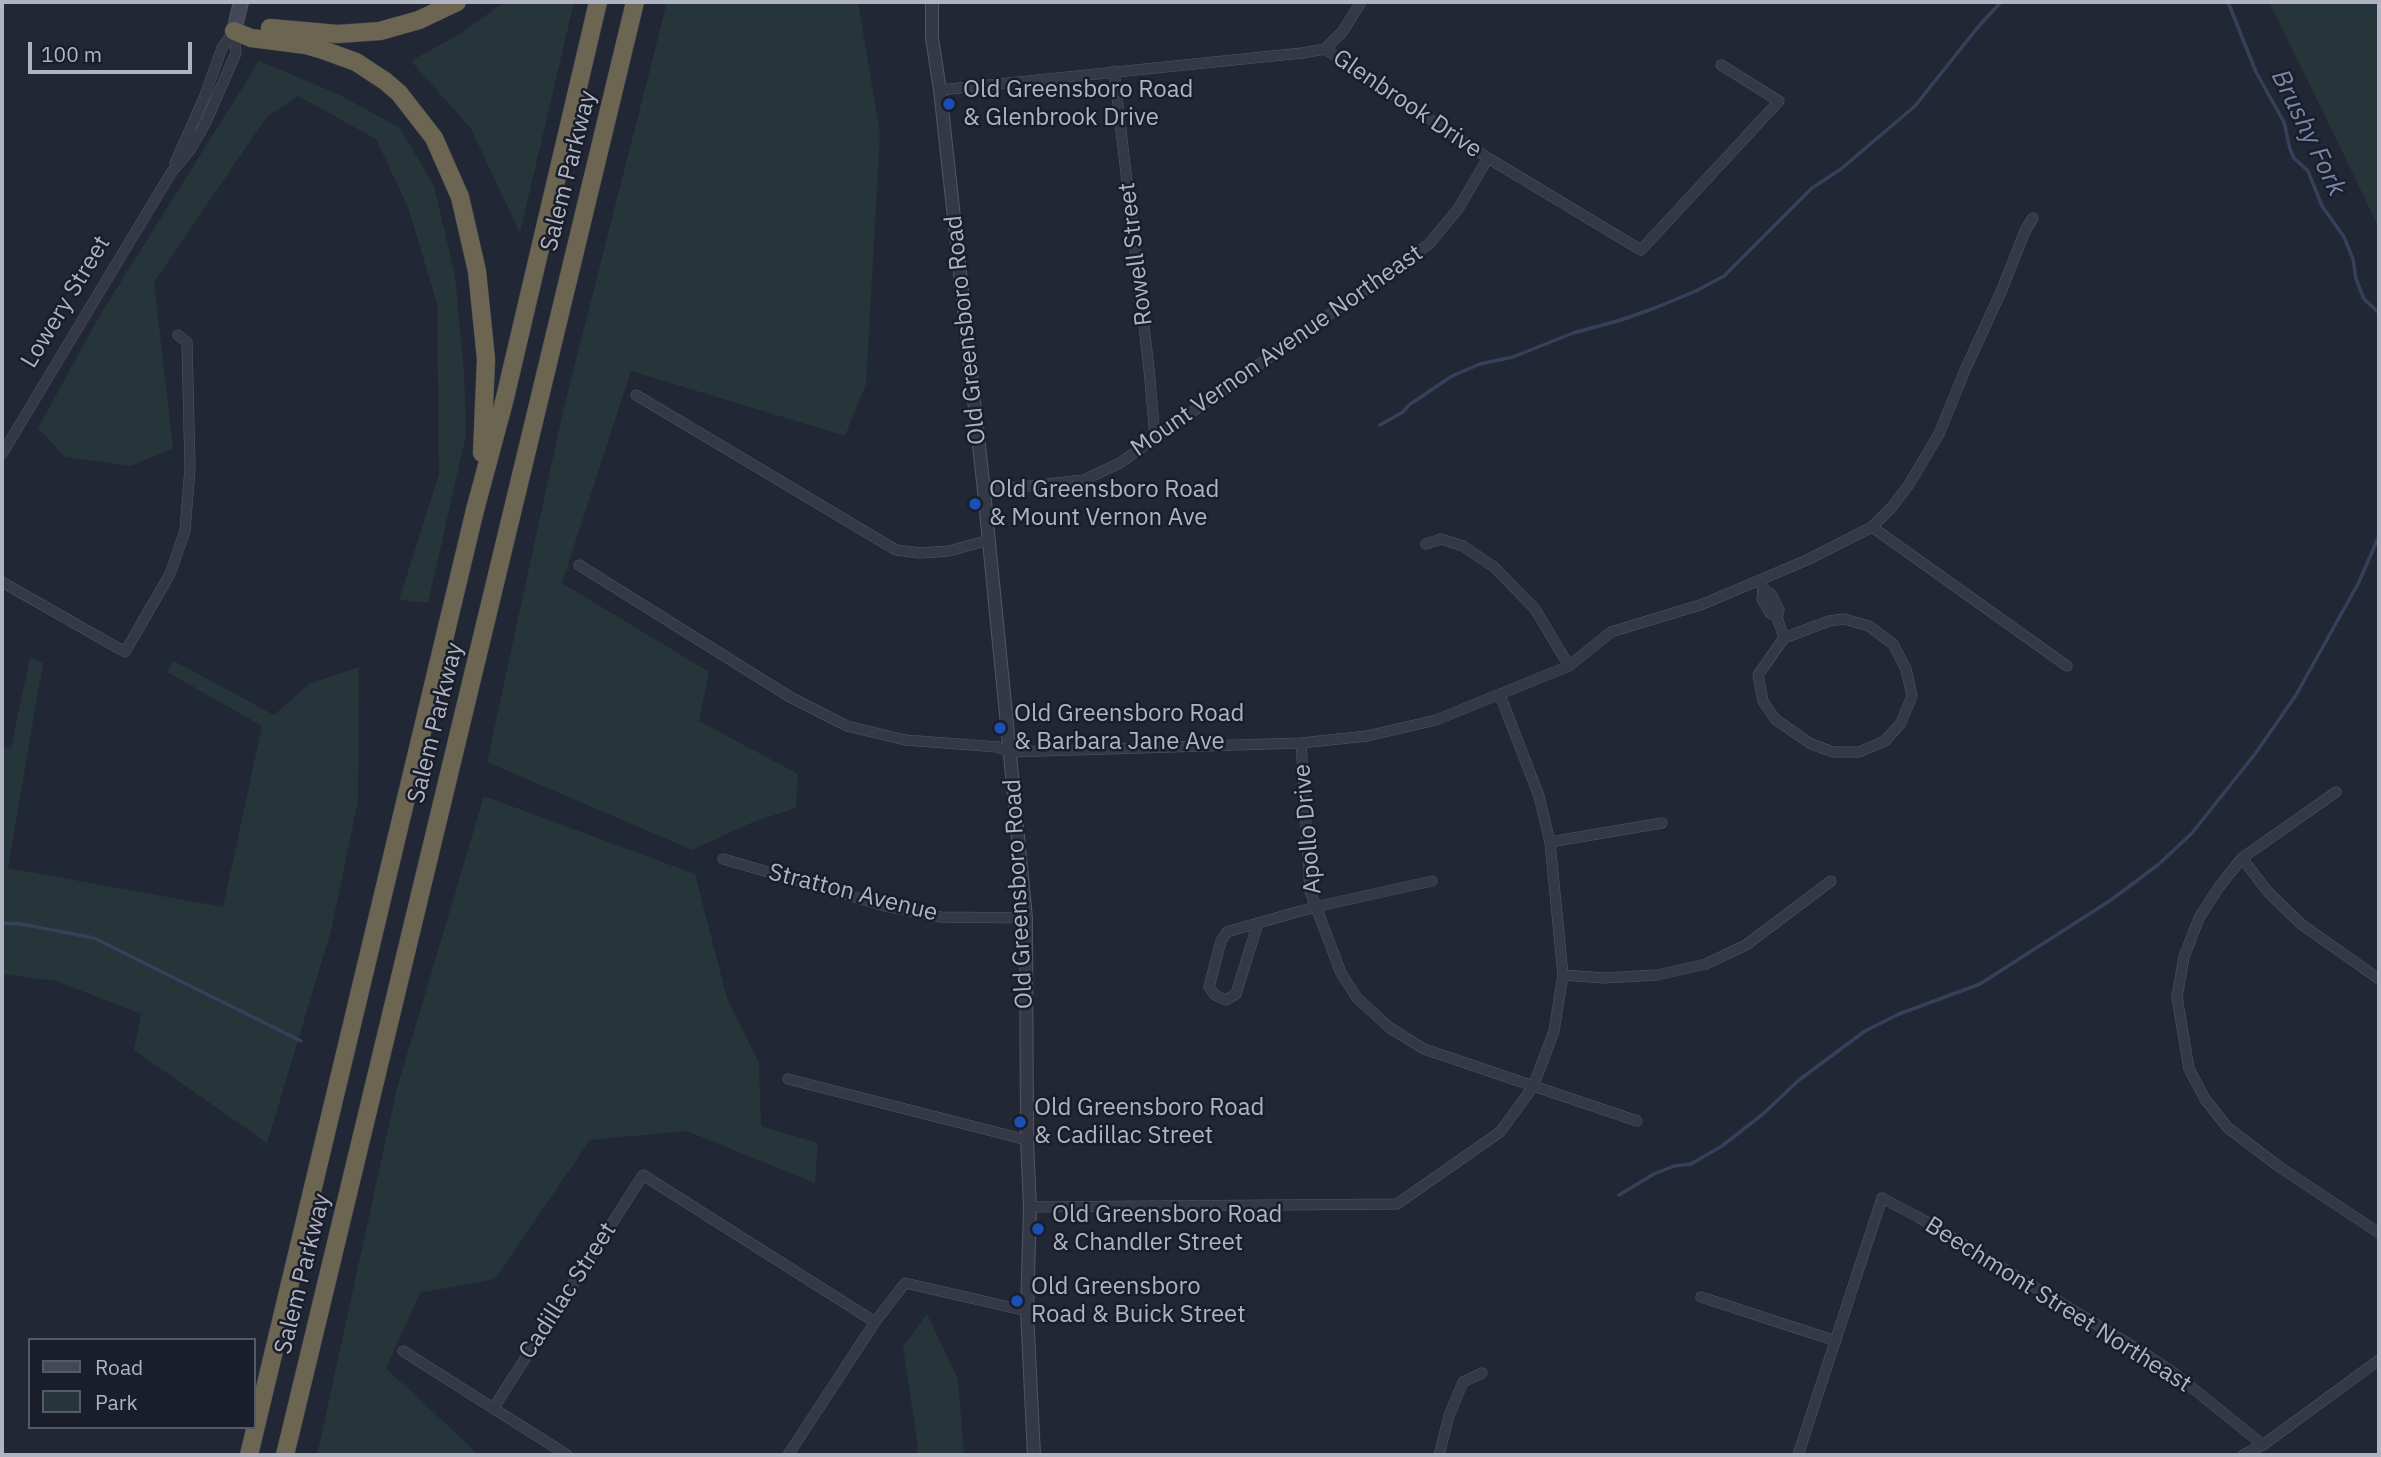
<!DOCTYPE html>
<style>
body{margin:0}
#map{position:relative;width:2381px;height:1457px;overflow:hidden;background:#212735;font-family:"IBM Plex Sans",sans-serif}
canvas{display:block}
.frame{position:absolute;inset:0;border:4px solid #afb3c2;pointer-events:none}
.legend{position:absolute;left:28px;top:1338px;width:228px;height:91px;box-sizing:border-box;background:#1a1e2a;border:2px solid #565a67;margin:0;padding:9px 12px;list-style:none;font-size:21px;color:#afb3c2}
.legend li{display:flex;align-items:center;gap:14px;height:35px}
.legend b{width:35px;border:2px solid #565a67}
.scale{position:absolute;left:28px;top:42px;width:164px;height:32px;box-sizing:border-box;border:4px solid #afb3c2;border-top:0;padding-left:9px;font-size:21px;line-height:24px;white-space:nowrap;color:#afb3c2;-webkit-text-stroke:5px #1a1e2a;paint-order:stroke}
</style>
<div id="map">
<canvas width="2381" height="1457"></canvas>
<div class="frame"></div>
<ul class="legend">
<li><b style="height:9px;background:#434858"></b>Road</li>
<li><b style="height:19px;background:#263539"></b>Park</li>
</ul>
<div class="scale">100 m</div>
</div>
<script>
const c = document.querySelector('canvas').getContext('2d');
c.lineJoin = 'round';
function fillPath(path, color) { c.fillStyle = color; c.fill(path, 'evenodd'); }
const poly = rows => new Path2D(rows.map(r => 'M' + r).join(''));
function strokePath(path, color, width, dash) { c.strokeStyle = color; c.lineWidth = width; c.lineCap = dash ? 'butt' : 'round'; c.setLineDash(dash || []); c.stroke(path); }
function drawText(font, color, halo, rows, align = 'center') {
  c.font = font + ' "IBM Plex Sans",sans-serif'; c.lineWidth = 5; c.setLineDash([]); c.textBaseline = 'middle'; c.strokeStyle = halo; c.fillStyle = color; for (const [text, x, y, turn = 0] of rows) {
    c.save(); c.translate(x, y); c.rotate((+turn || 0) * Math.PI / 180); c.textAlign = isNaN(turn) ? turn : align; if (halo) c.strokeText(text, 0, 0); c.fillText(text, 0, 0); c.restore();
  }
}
const green = poly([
 [504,2,574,2,520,233,471,129,411,61,463,32],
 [667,2,858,2,880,134,866,384,845,436,631,371,562,583,709,672,699,721,798,774,796,808,753,822,692,850,487,762,563,411],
 [2269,2,2379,2,2379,228,2325,116],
 [259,61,336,93,400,128,434,186,455,276,464,373,466,435,428,603,399,600,439,474,437,303,408,207,376,139,298,96,266,118,154,282,173,448,131,466,65,457,38,428,100,315],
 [30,657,43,663,8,868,223,907,262,726,167,672,174,661,274,715,309,684,359,667,358,801,331,931,267,1143,134,1050,141,1014,56,981,2,974,2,747,11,748],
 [484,796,695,874,727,998,759,1063,761,1126,818,1143,815,1183,687,1131,590,1140,495,1279,420,1293,386,1368,479,1455,317,1455,397,1088],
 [927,1314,958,1379,964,1455,915,1455,918,1447,903,1347]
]);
const stream = poly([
 [2228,2,2256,72,2284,122,2290,149,2294,158,2308,171,2322,206,2344,237,2353,259,2356,279,2364,299,2379,313],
 [1380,425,1403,412,1409,405,1452,376,1480,364,1513,357,1573,333,1621,320,1655,308,1696,291,1724,276,1812,188,1841,169,1915,106,1978,27,2001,2],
 [2,923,21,924,94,938,301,1041],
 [1619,1195,1654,1174,1674,1166,1691,1164,1722,1146,1763,1114,1799,1080,1865,1031,1899,1014,1980,984,2111,900,2159,864,2192,833,2255,754,2296,695,2359,582,2379,536]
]);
const minor = poly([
 [1325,49,1343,31,1361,2],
 [1114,71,1149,369,1155,437],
 [940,90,1302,53,1325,49,1488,158,1641,250,1779,101,1721,65],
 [175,163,204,98,222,48,234,31],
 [636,395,896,550,920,553,949,551,989,540],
 [2,454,171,173,190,150,205,124,236,53,234,31],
 [984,491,1084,480,1120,463,1429,244,1458,209,1488,158],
 [1872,527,2067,666],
 [1426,544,1441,539,1463,546,1494,567,1535,609,1569,666],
 [579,565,790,697,847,726,905,740,998,747,1011,752,1301,743,1367,736,1436,720,1569,666,1611,632,1703,604,1807,560,1872,527,1891,508,1908,486,1939,434,1965,370,2001,292,2025,231,2033,218],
 [2,582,125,652,170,574,185,531,190,468,187,342,178,335],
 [1763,586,1762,599,1770,613,1777,617],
 [1764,590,1771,594,1779,610,1777,617,1784,638,1758,675,1763,701,1775,719,1811,744,1833,752,1859,752,1885,741,1901,723,1912,696,1906,669,1893,644,1869,626,1844,619,1829,621,1784,638],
 [1301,743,1310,891,1341,973,1357,998,1390,1028,1424,1049,1637,1121],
 [2336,792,2242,858,2219,887,2199,918,2184,957,2177,997,2189,1069,2205,1099,2228,1128,2281,1168,2379,1233],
 [1550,842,1662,823],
 [2242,858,2268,892,2301,924,2379,979],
 [723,859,885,906,941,917,1026,918],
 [1258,923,1236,994,1226,1000,1215,995,1209,987,1221,941,1227,932,1258,923,1315,907,1432,881],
 [1563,975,1604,978,1657,975,1706,964,1746,945,1831,881],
 [788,1079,1027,1140],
 [1030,1207,1397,1204,1500,1132,1533,1087,1554,1031,1563,975,1550,842,1539,796,1500,695],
 [1701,1297,1836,1341],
 [403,1351,567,1455],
 [494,1407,643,1175,875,1322],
 [788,1455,875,1322,905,1283,1027,1311],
 [1439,1455,1449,1416,1463,1382,1482,1373],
 [1798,1455,1882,1198,1918,1217,2144,1353,2174,1373,2263,1445],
 [2243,1455,2263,1445,2379,1360]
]);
const tertiary = poly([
 [932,2,932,38,940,90,984,491,1026,918,1027,1140,1030,1207,1027,1311,1034,1455]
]);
const secondary = poly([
 [234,31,241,2]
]);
const motorway = poly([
 [270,28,338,34,380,31,419,20,457,2],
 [234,31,251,38,306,45,323,50,356,62,385,81,399,93,434,138,460,197,477,271,486,359,482,453],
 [249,1455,475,510,504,402,598,2],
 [285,1455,635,2]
]);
const markers = [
 [949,104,7,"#1a4fb4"],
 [975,504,7,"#1a4fb4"],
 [1000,728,7,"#1a4fb4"],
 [1020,1122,7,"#1a4fb4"],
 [1038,1229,7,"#1a4fb4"],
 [1017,1301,7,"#1a4fb4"]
];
const poiNames = [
 ["Old Greensboro Road",963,90],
 ["& Glenbrook Drive",963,118],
 ["Old Greensboro Road",989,490],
 ["& Mount Vernon Ave",989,518],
 ["Old Greensboro Road",1014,714],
 ["& Barbara Jane Ave",1014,742],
 ["Old Greensboro Road",1034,1108],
 ["& Cadillac Street",1034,1136],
 ["Old Greensboro Road",1052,1215],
 ["& Chandler Street",1052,1243],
 ["Old Greensboro",1031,1287],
 ["Road & Buick Street",1031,1315]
];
const streetNames = [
 ["Glenbrook Drive",1407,104,34],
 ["Salem Parkway",569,171,-76],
 ["Rowell Street",1136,254,-97],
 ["Lowery Street",66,302,-59],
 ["Old Greensboro Road",966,330,-96],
 ["Mount Vernon Avenue Northeast",1277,351,-35],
 ["Salem Parkway",436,723,-76],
 ["Apollo Drive",1308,829,-95],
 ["Stratton Avenue",853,893,14],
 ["Old Greensboro Road",1019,894,-93],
 ["Salem Parkway",303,1274,-76],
 ["Cadillac Street",568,1291,-57],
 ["Beechmont Street Northeast",2058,1305,32]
];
const waterNames = [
 ["Brushy Fork",2308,133,64]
];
fillPath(green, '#263539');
strokePath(stream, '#36405b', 3.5);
strokePath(minor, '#525663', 11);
strokePath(tertiary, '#525663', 14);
strokePath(secondary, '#525663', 16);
strokePath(motorway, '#3f4350', 19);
strokePath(minor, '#353946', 10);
strokePath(tertiary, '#353946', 12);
strokePath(secondary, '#434858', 14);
strokePath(motorway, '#6b6552', 18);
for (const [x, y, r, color] of markers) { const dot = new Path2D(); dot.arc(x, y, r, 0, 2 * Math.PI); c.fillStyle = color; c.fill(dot); strokePath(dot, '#1a1e2a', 2.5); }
drawText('24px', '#afb3c2', '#1a1e2a', poiNames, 'left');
drawText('24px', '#afb3c2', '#1a1e2a', streetNames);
drawText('italic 26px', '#7986a9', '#1a1e2a', waterNames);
</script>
